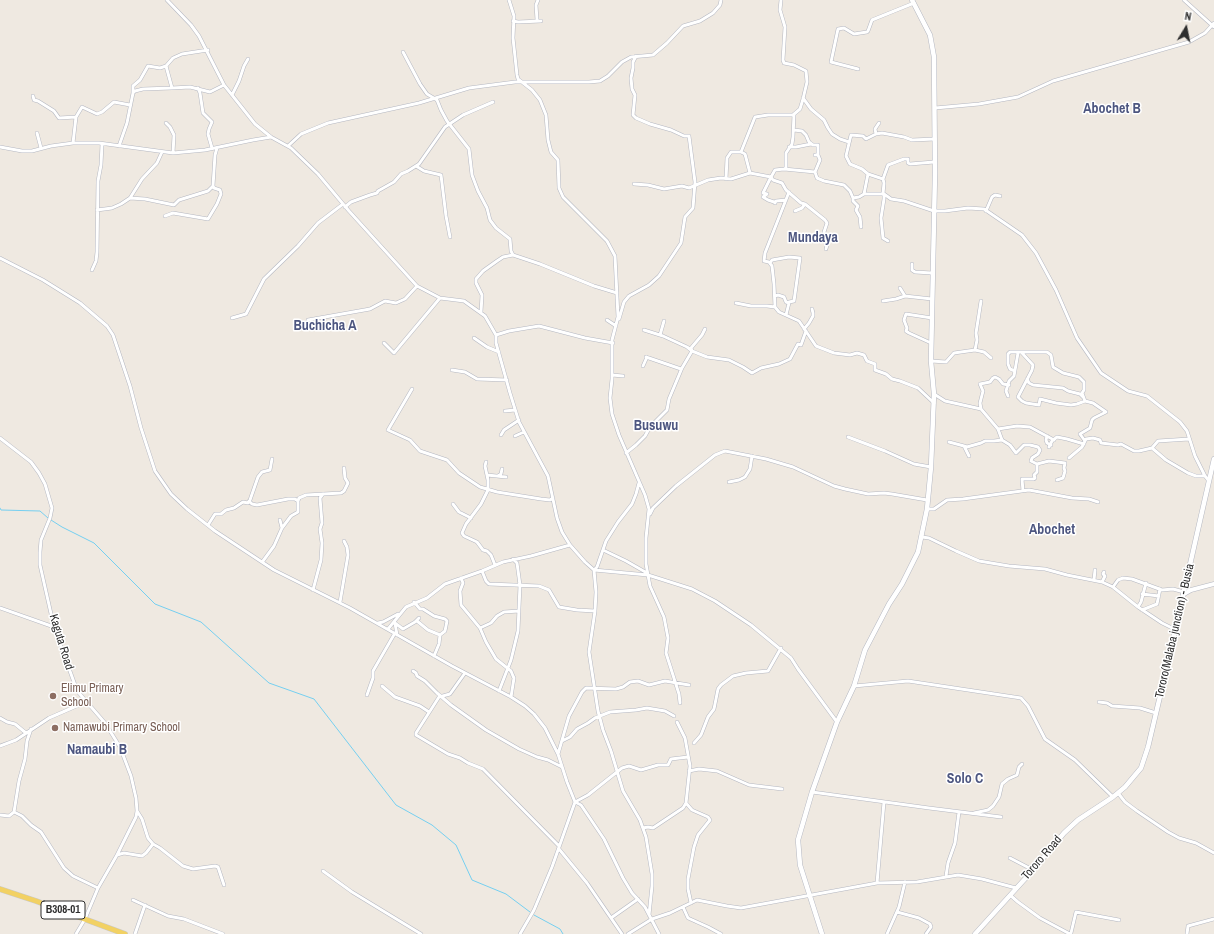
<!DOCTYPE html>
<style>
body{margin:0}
#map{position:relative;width:1214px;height:934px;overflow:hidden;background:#efe9e1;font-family:"Archivo Narrow",sans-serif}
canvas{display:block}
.north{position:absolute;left:1166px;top:8px;width:40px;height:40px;-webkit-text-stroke:3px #fff;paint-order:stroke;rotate:10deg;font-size:11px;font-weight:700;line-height:16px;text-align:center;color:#2e2e2e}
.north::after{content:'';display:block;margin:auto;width:14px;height:18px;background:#2e2e2e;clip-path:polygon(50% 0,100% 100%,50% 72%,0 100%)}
</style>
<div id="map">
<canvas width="1214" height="934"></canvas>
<div class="north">N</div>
</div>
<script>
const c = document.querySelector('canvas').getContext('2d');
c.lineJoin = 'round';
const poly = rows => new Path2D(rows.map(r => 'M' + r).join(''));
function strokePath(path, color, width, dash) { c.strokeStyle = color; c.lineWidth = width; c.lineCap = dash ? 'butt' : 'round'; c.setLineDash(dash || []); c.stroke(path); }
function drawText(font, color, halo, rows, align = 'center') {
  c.font = font + ' "Archivo Narrow",sans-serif'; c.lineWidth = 3; c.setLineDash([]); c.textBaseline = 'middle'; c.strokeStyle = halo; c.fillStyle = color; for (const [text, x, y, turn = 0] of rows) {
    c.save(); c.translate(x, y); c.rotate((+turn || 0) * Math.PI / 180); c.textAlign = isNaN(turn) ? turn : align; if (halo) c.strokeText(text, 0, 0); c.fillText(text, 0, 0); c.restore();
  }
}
const stream = poly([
 [0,508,1,510,40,511,48,518],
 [51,520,62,527,94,543,155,604,201,622,269,683,314,699,396,805,432,825,456,845,472,880,506,894,530,912],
 [534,915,560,929,563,934]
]);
const minor = poly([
 [167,0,191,25,199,36,224,85,232,95,255,124,271,137],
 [509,0,514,16,513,38,517,75,518,79,532,90,540,100,546,115,548,140,551,152,558,160,559,188,563,197,607,241,615,256,618,317,612,340,612,379,610,398,612,414,619,435,645,495,649,509,646,538,646,564,650,586,664,617,668,638,666,653,679,694,680,703],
 [1184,0,1214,27],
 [537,20,536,5,538,0],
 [513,21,518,22,541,21],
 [403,52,420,84,427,94,437,100,441,110,447,121,469,149,472,175,478,191,487,208,490,220,496,228,510,239,511,251,513,255,540,264,594,286,617,293],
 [166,66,172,88],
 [858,69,831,62,838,29,844,28,854,34,867,32,868,31,872,20,914,3],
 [198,88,200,93,203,113,212,122,209,129,208,134,212,148],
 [133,93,135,91,143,89,172,88,190,87,210,92,224,85],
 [232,95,239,81,244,66,248,59],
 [33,96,34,100,38,101,54,111,59,118,76,117],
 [803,98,811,109,824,120,828,128,832,134,840,139,849,142],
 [935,108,979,104,1018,97,1053,81,1189,42,1205,33,1214,23],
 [166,123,170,127,174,135,173,153],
 [794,130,802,131,806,135,809,142,813,145,818,145,818,155],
 [37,133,41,148],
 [876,134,875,129,879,123],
 [73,143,76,117,82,107,97,114,102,112,114,102,130,105],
 [119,146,127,123,133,93,133,86,140,80,148,66,160,68,166,66,173,58,182,54,208,50],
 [288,146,301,134,328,123,419,103,469,88,515,82,589,82,600,81,608,76,622,62,631,57,653,55,667,43,683,26,700,21,713,13,720,5,721,0],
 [0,147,22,151,32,151,51,146,73,143,99,143,173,153,205,150,253,140,271,137,291,148,318,174,349,211,417,286,440,298,464,301,485,316,496,335,496,343,510,393,519,422,548,476,557,518,562,532,570,545,585,562,594,570,648,575,692,589,715,601,751,625,791,658,798,669,837,722],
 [789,147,796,147,811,144],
 [741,152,755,117,768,115,793,115,800,109,803,99,807,82,806,71,794,65,784,63,783,60,785,27,780,10,781,0],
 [815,155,818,155,820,160,815,172,817,178,824,181,844,185,850,191,853,198,859,197,864,194,868,174],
 [416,166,424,171,441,175,446,216,450,237],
 [784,169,815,172],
 [726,179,727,158,731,152,741,152,745,154,750,173],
 [883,179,868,174,862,169,850,164,846,156,851,135,863,136,866,139,876,134,882,133,904,137,912,140,935,139],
 [634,184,648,185,664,189,682,186,689,188,708,180,721,178,731,179,750,173,771,177,775,170,784,169,786,168,786,153,792,144,793,137,794,114],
 [789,192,765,253,764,261,769,262,772,266,774,284,775,307,779,312,799,321,816,346,834,353,850,355,857,353,864,355,867,361,875,364,875,370,886,374,892,379,900,381,918,388,934,403],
 [864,194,884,194,891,199,904,201,934,211,945,211,968,208,984,209,1022,235,1036,253,1056,290,1077,338,1101,373,1128,391,1147,396,1180,422,1187,431,1195,456,1205,476,1209,481],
 [883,194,884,183,883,179,888,165,904,159,908,159,908,163,910,164,934,162],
 [884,194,884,199,881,218,883,238,888,241],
 [130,198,145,199,174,205,179,200,208,191,213,186],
 [853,198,853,201,858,206,856,210,860,217,861,227],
 [786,200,776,201,775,203,774,202,768,200,763,197,767,194,763,193,771,177,773,180,782,183,786,190,801,203,805,204,825,220,827,223,824,232,825,236,824,240,827,245,826,249],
 [345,207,351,202,370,195,377,193,378,191,394,182,401,174,408,171,419,164,445,127,463,115,493,102],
 [97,210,112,208,121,204,130,198,142,179,157,163,162,152],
 [795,211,802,208,805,204],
 [986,211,992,197,995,195,1000,196],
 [165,216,173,213,208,219,217,204,221,194,220,190,214,188,213,186,215,155,217,148],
 [0,258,43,280,80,303,107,326,113,335,130,386,141,428,155,471,171,494,187,509,215,531,274,570,350,608,452,666,511,697,525,706,534,714,545,728,558,754,567,782,575,802,581,805,604,839,623,878,632,893,645,907,659,934],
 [770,263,772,260,789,257,800,258,794,301,789,302],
 [912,264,912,270,915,272,932,273],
 [92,270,96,261,97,252,98,181,101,165,102,144],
 [900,288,905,296],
 [775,296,778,295,784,297,786,302,789,303,786,315],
 [883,301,896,299,905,296,932,299],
 [736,303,751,306,767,306,775,307],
 [481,312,482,295,476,283,476,279,483,271,497,261,503,257,513,255],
 [232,318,246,314,264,279,298,246,318,223,343,204],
 [619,319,624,302,629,296,649,285,659,276,681,243,685,217,693,208,695,182,689,136,684,136,671,130,650,124,636,118,633,115,635,95,632,89,631,78,633,68,633,62,636,56],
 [308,320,370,309,385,301,396,303,405,299,417,286],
 [607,320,616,326],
 [804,329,809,323,813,316,813,313,812,309],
 [644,330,663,336,687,347,692,351,707,357,729,360,743,367,752,373,761,368,779,364,790,359,798,344,801,345,806,331],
 [496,335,509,331,539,326,585,338,613,343],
 [660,335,664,321],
 [474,338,487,347,499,352],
 [384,343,394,353,440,298],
 [931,343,909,333,906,331,907,328,904,320,906,314,932,318],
 [975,350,977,340,976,333,981,301],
 [1022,353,1033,365,1032,370,1018,397,1022,401,1026,403,1039,405,1040,399,1056,403,1071,405,1077,404,1085,401,1093,403,1106,412,1094,418,1092,420,1090,428,1080,434,1085,441],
 [646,357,681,369],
 [931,361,946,362,954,353,975,350,984,352,991,358],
 [643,366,647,357],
 [452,370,465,372,477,379,507,380],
 [1015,371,1010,369,1008,364,1008,354,1010,352,1047,352,1051,355,1053,367,1063,373,1079,377,1084,382,1084,390,1082,393,1085,401],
 [612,375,623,376],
 [1027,379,1029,383,1033,385,1063,388,1068,391,1080,394,1083,397],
 [412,389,388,430,410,440,420,451,447,460,459,473,480,487,497,492,541,499,550,500,553,498],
 [934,394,945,401,981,409,998,429],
 [1008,396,1006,391,1009,381,1014,376,1018,353],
 [981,409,980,403,983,391,980,384,990,382,993,378,995,377,999,379,1003,384,1009,385],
 [505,411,515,410],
 [501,435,504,430,519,420],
 [515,436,524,432],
 [1047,436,1046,440,1047,443,1051,445],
 [848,437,885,451,914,464,931,467],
 [0,438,31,462,39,473,45,484,52,508,50,518,41,540,40,552,40,565,54,627,75,685,79,693,105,723,120,747,131,776,136,798,137,811,136,817,117,855,98,888,85,919,76,934],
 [1054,440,1030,427,1017,426,998,429,1002,440,1010,445,1016,453,1024,445,1030,445,1038,447,1040,450,1038,454,1032,458,1031,461,1037,464,1049,461,1065,463,1064,468,1065,471,1063,478,1057,480],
 [949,442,964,446,969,456],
 [964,446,967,447,981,443,985,441,994,441,1002,440],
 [1049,447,1052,441,1057,437,1067,439,1084,444],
 [1152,448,1158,441,1189,439],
 [626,453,636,445,645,436,650,427,667,410,669,399,682,368,692,351,691,348,702,335,705,329],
 [1069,458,1082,447,1086,439,1093,438,1100,440,1101,443,1118,445,1121,444,1134,451,1139,451,1152,448,1166,460,1188,473,1196,476,1205,476],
 [486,462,485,466,488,480,488,490,481,504,466,524,462,533,464,536,477,542,483,550,487,551,491,555,495,565],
 [487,475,506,477],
 [498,476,501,474,502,469],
 [729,482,739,480,745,477,750,469,752,456],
 [639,483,636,494,632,504,618,522,606,541,597,567,594,570,596,592,595,611,589,652,598,711,603,730,611,751,623,791,640,820,646,837,652,874,652,886,649,915],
 [1023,491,1022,479,1034,479,1035,478,1034,475,1037,472,1037,464],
 [249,501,252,504,257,505,288,499,295,499,298,501,298,512,291,516,282,528,274,546,263,561],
 [298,501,299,498,306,495,341,493,344,491,348,483,345,478,344,468],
 [453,504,459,512,471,518],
 [927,509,934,509,947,500,963,499,1029,490,1072,498,1089,499,1098,502],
 [650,514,653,508,676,486,715,455,725,451,766,459,793,467,834,486,845,489,868,494,884,493,892,494,927,500],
 [280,520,282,528],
 [208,525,215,514,221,514,226,510,234,508,243,502,248,503,250,500,258,477,262,472,270,470,272,459],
 [922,537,929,538,956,551,979,561,1009,566,1045,569,1067,575,1102,582,1113,587,1138,607,1162,623,1176,630],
 [603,550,626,561,647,573],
 [482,571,486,581,489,584,539,586,549,590,559,607,577,610,595,611],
 [461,578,463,583,460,591,461,605,480,628,486,642,496,659,511,671,513,676,514,678,511,697],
 [1094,580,1095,570],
 [1102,582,1105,576,1103,574,1104,572],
 [1113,587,1118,580,1123,578,1132,579,1162,590,1173,589,1184,592],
 [313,590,321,560,322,543,320,529,322,523,320,498,323,494],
 [1142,594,1159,596],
 [340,602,348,555,347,547,344,541],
 [414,602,420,609,423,609,434,616,445,619,447,621,445,631,440,635,439,644,434,656],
 [1138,607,1141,602,1146,583],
 [0,608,54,627],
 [1142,610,1157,604,1160,589],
 [417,621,428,630,440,635],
 [378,623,383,622,398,614],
 [395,623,403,629,415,622,419,618],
 [395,623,397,635],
 [480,628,491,623,497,616,504,612,519,611],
 [388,629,406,607,427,598,445,584,482,571,503,562,531,556,570,545],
 [413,671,416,673,417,676,425,681,437,693,451,705,486,730,519,749,537,757,548,760,562,767],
 [465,673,450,694,439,697,416,733,416,735,448,754,460,758,468,763,483,769,559,846],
 [382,686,395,697,420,706,429,712],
 [854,686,908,681,1021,698,1028,706,1045,739,1075,760,1113,797],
 [499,691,511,660,518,631,520,585,517,563,513,559],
 [367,695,373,678,373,671,395,633],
 [1099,702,1107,703,1112,706,1140,708,1156,713],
 [0,718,7,722,15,724,26,733],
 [677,722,685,738,690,766,686,803,692,810,708,817,710,820,698,835,694,847,688,879,688,889,691,903],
 [562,741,570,737,577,729,588,723,595,718,610,712,636,710,647,708,665,711,674,716],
 [694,743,701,735,708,717,714,709,718,689,721,685,733,676,746,673,768,671,781,648],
 [0,746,16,740,49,718,88,701],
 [558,754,569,716,582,692,586,688,616,689,623,687,630,682,638,681,649,685,665,681,689,685],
 [689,771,699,769,717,771,749,785,782,789],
 [812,792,929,808,1001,817],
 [1118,793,1125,802,1137,811,1168,832,1179,838,1196,843,1214,853],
 [137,811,142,819,148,838,153,844,160,848,183,866,193,869,215,866,218,867,224,885],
 [14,812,22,816,31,825,41,832,64,868,73,876,98,888],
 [974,813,988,810,993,806,999,797,1002,784,1008,779,1017,775,1019,767,1022,764],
 [0,815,9,816,14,812,19,781,25,759,27,741,31,729],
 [643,828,648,827,653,828,683,808,686,803],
 [559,849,587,883,611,918,638,899],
 [117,855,124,853,142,856,146,853,153,844],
 [1010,858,1033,870],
 [323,871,352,892,421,934],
 [946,876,948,863,955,843,959,812],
 [877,883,884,802],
 [1010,895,1018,902,1040,918,1070,934],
 [133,900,168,916,184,919,223,934],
 [683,907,688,918,708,927,721,934],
 [897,912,919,918,930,924,931,927,926,934],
 [611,918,622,934],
 [1071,933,1076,912,1119,920],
 [135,934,145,905],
 [520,934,534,910,552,867,575,802,588,795,622,768,629,766,641,770,658,765,668,765,671,759,688,757],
 [628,934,652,919,670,913,697,900,727,906,741,908,877,883,917,882,958,875,982,879,1016,888],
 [887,934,899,907,905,882],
 [1187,934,1188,926,1214,919]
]);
const tertiary = poly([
 [1184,594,1191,590,1214,584]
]);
const secondary = poly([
 [822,934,800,865,798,840,812,792,837,722,854,686,865,650,889,604,902,584,918,552,927,509,931,467,934,394,931,361,935,173,934,57,930,35,912,0],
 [975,934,1033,870,1064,833,1078,820,1113,797,1125,787,1141,768,1148,747,1161,692,1214,459]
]);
const primary = poly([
 [0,889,36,901,125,934]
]);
const markers = [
 [53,696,4,"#8d6e63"],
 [55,728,4,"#8d6e63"]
];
const shields = [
 [63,910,44]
];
const shieldNames = [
 ["B308-01",63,910]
];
const streetNames = [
 ["Tororo(Malaba junction) - Busia",1175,631,-77],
 ["Kaguta Road",61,642,73],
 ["Tororo Road",1042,858,-49]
];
const educationNames = [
 ["Elimu Primary",61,689],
 ["School",61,703],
 ["Namawubi Primary School",63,728]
];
const quarterNames = [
 ["Abochet B",1112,109],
 ["Mundaya",813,238],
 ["Buchicha A",325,326],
 ["Busuwu",656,426],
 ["Abochet",1052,530],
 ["Namaubi B",97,750],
 ["Solo C",965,779]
];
strokePath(stream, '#75cff0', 1);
strokePath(minor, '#b4b7c1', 4);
strokePath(tertiary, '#b4b7c1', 5);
strokePath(secondary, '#b4b7c1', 5.5);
strokePath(primary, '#c9c9c9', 6);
strokePath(minor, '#fff', 3);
strokePath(tertiary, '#fff', 4);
strokePath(secondary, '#fff', 4.5);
strokePath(primary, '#f2d163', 5);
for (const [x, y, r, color] of markers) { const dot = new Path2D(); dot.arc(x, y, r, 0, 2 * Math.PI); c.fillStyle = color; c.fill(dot); strokePath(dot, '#fff', 1.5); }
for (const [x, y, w] of shields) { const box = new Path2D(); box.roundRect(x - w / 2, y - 9, w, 18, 3); c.fillStyle = '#fff'; c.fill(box); strokePath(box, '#2e2e2e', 1); }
drawText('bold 11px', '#2e2e2e', null, shieldNames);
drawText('12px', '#2e2e2e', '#fff', streetNames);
drawText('12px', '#785e54', '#fff', educationNames, 'left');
drawText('bold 14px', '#4d5680', '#fff', quarterNames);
</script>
